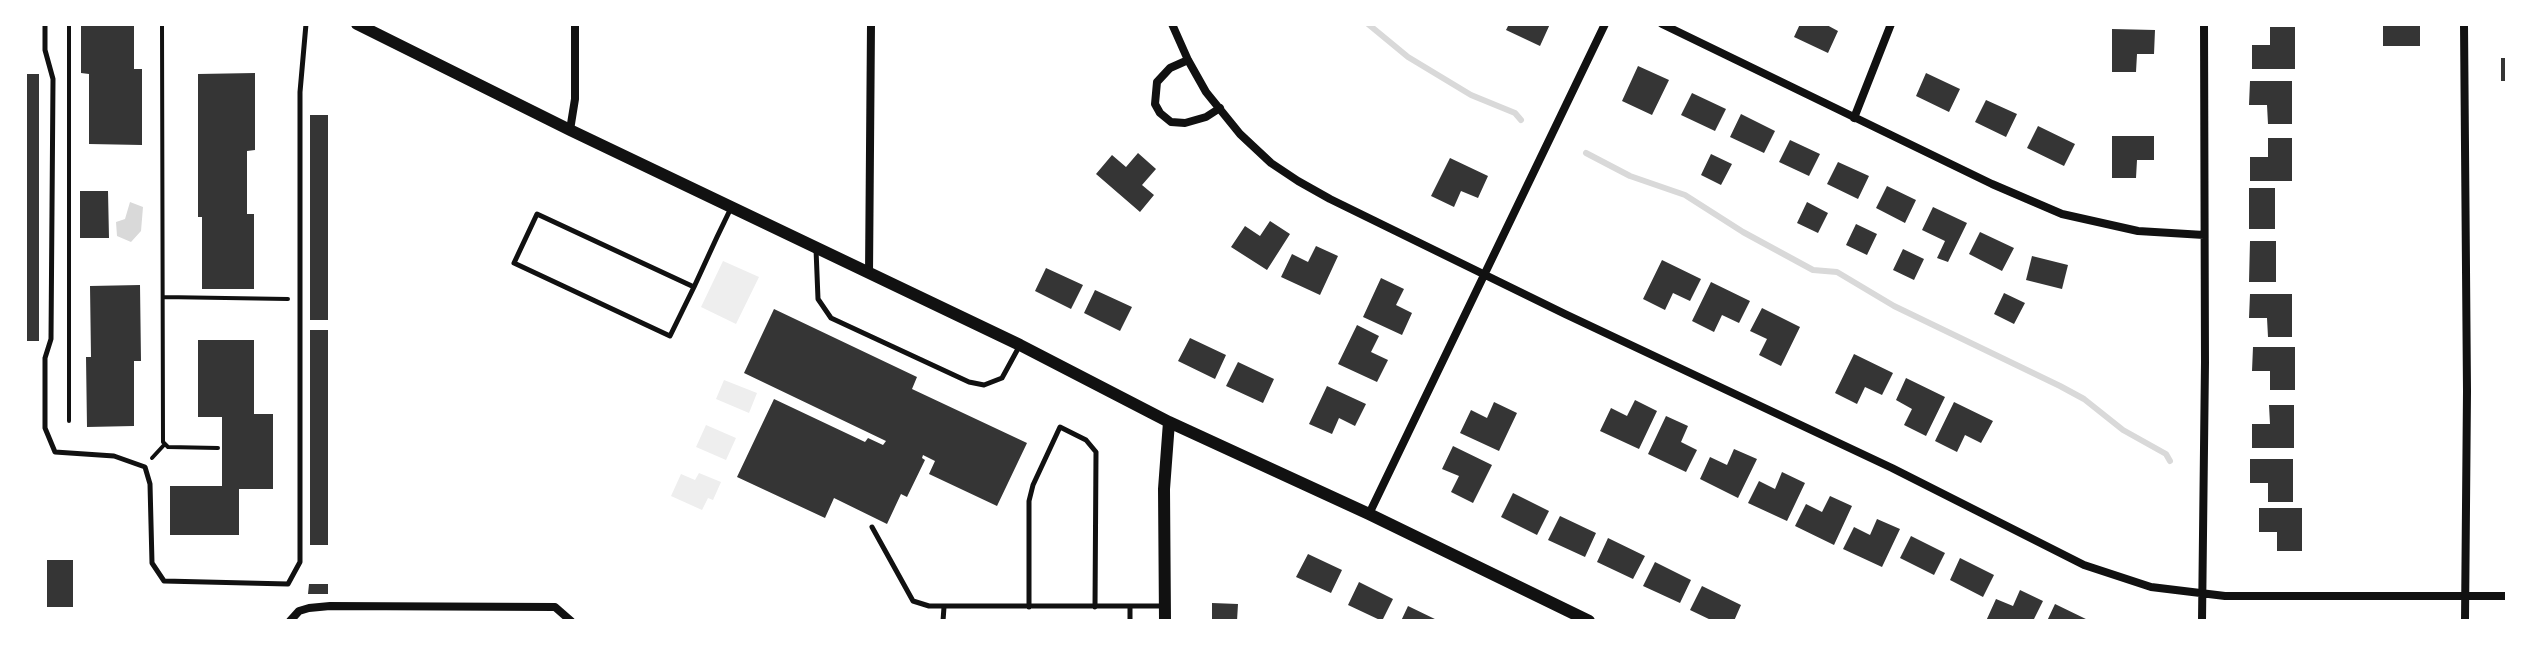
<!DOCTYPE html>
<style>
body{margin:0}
#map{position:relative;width:2531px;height:645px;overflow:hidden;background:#fff;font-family:"Asap Condensed",sans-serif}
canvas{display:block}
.frame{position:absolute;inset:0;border:26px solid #fff;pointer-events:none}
</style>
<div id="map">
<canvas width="2531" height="645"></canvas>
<div class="frame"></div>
</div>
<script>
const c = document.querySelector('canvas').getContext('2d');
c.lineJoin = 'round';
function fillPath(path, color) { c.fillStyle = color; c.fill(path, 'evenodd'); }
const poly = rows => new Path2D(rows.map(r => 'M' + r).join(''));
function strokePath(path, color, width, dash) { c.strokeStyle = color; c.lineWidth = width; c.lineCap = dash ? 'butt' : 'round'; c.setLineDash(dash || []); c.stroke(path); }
const green = poly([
 [723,261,759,277,736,324,701,307],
 [724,380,757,393,749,413,716,399],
 [706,425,736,438,726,460,696,447],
 [699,473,721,482,713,500,708,498,702,510,671,496,681,474,695,480]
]);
const water = poly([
 [130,202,143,207,141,231,131,242,117,236,116,222,125,219]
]);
const stream = poly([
 [1368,24,1408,57,1471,95,1515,113,1521,120],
 [1586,153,1630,176,1685,195,1743,232,1813,270,1837,272,1894,306,2060,386,2084,399,2123,430,2166,454,2170,461]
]);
const building = poly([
 [81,24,134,24,134,69,142,69,142,145,89,144,89,74,81,73],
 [1509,24,1550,24,1540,46,1506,30],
 [1800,24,1825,24,1838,31,1828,53,1794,37],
 [2383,24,2420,24,2420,46,2383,46],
 [2270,27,2295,27,2295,69,2252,69,2252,45,2270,45],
 [2112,29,2155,30,2154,54,2137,54,2136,72,2112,72],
 [2501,58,2507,58,2507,81,2501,81],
 [1638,66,1669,80,1652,115,1622,101],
 [255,73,255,150,247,151,247,214,254,214,254,289,202,289,202,217,198,217,198,74],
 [1926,73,1960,89,1949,112,1916,96],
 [27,74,39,74,39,341,27,341],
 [2250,81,2292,81,2292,124,2268,124,2267,105,2249,105],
 [1692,93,1726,109,1715,131,1681,115],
 [1986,100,2017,114,2006,137,1975,122],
 [1741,114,1775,131,1764,153,1730,137],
 [310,115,328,115,328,320,310,320],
 [2038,126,2075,144,2064,166,2027,148],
 [2112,136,2154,136,2154,160,2137,160,2136,178,2112,178],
 [2268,138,2292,138,2292,181,2250,181,2250,157,2268,157],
 [1790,140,1820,154,1809,176,1779,162],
 [1138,153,1156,169,1142,185,1154,195,1140,212,1096,174,1112,155,1126,167],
 [1711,154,1732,164,1721,185,1701,175],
 [1450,158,1488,176,1478,198,1461,191,1454,207,1431,196],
 [1838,162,1869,176,1858,199,1827,184],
 [1887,186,1916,200,1905,223,1876,208],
 [2249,188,2275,188,2275,229,2249,229],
 [80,191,108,191,109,238,80,238],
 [1807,202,1828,213,1818,233,1797,223],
 [1933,207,1967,223,1948,262,1937,258,1945,241,1922,230],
 [1270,221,1290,234,1267,270,1231,247,1245,226,1260,236],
 [1856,224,1877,234,1867,255,1846,245],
 [1980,232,2014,248,2002,271,1969,254],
 [2250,241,2276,241,2276,282,2249,282],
 [1316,246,1338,256,1320,295,1281,277,1292,254,1308,262],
 [1903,249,1924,259,1914,280,1893,270],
 [2032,256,2068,265,2062,289,2026,280],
 [1662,260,1701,279,1690,301,1673,293,1665,310,1643,299],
 [1046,268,1083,285,1071,309,1035,291],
 [1381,278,1404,289,1396,305,1412,313,1402,335,1363,317],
 [1711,282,1750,301,1739,323,1722,315,1714,332,1692,321],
 [140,285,141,361,134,361,134,426,87,427,86,357,91,357,90,286],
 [1095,290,1132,307,1120,331,1084,313],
 [2004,293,2025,303,2014,324,1994,314],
 [2250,294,2292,294,2292,337,2268,337,2267,318,2249,318],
 [1762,308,1800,327,1781,366,1759,355,1767,339,1750,331],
 [774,309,917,377,912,389,1027,443,997,506,929,474,935,461,923,455,922,458,925,460,907,497,901,494,887,524,834,498,825,518,737,477,774,399,865,442,868,438,883,445,886,441,744,373],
 [1357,325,1379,336,1371,352,1388,360,1377,382,1338,364],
 [310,330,328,330,328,545,310,545],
 [1190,338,1226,355,1215,379,1178,361],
 [198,340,254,340,254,414,273,414,273,489,239,489,239,535,170,535,170,486,222,486,222,417,198,417],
 [2253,347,2295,347,2295,390,2270,390,2270,371,2252,371],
 [1854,354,1893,373,1882,395,1865,387,1857,404,1835,393],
 [1238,362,1274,379,1263,403,1226,386],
 [1906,378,1945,397,1926,436,1904,425,1912,409,1896,400],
 [1327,386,1366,404,1355,426,1339,418,1332,434,1309,424],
 [1635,400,1657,411,1639,449,1600,431,1611,408,1627,416],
 [1494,402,1517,413,1499,451,1460,433,1471,410,1487,418],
 [1954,402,1993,421,1981,443,1965,435,1957,452,1935,441],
 [2269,405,2294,405,2294,448,2252,448,2252,424,2270,424],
 [1666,416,1688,426,1681,442,1697,450,1686,472,1648,454],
 [1453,446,1492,465,1473,503,1451,492,1459,476,1442,469],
 [1734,449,1757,459,1738,498,1700,479,1710,457,1727,465],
 [2250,459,2293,459,2293,502,2268,502,2268,483,2250,483],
 [1782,472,1805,483,1787,521,1748,503,1759,481,1775,489],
 [1513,493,1549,511,1537,535,1501,517],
 [1830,496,1852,506,1834,545,1795,526,1806,504,1822,512],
 [2259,508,2302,508,2302,551,2277,551,2277,532,2259,532],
 [1560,516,1596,533,1585,557,1548,540],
 [1877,519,1900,529,1882,567,1843,549,1854,527,1870,535],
 [1911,536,1945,553,1934,575,1900,558],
 [1608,538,1645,556,1633,579,1597,562],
 [1308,554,1342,570,1331,593,1296,577],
 [1960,558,1994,575,1983,597,1950,580],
 [47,560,73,560,73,607,47,607],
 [1655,562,1691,580,1680,603,1643,586],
 [1359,582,1393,599,1382,621,1348,605],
 [309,584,328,584,328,594,308,594],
 [1702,586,1741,605,1734,621,1713,621,1690,610],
 [2020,590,2043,601,2033,621,1986,621,1996,599,2013,606],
 [1212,603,1238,604,1237,621,1212,621],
 [2055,604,2090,621,2047,621],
 [1408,606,1439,621,1401,621]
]);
const path = poly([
 [162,24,163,442,168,447,218,448],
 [163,297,288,299],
 [69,421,69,24],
 [152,458,164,445]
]);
const service = poly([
 [45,24,45,50,53,79,51,339,45,358,45,428,55,452,114,456,145,467,150,484,152,563,164,581,288,584,300,562,300,92,306,24],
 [816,249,818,299,831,318,969,382,984,385,1002,378,1020,345],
 [694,287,537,214,514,263,670,336,694,287,717,237,731,208],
 [872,527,913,601,929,606,1164,606],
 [1029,607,1029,501,1033,485,1060,427,1086,440,1096,452,1095,607],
 [943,621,944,607],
 [1130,621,1130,607]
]);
const minor = poly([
 [1172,24,1188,60,1206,92,1240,134,1271,163,1298,181,1330,199,1565,314,1892,468,2084,565,2151,587,2225,596,2507,596],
 [1662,24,1992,184,2062,214,2138,231,2204,235],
 [2464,24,2467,391,2465,621],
 [1188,60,1170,68,1157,82,1155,104,1160,113,1171,122,1185,123,1206,117,1220,108],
 [1854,118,1891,24],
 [570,130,575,99,575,24],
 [869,274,871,24],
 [1369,514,1605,24],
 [290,621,299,611,309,608,330,606,555,607,571,621],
 [2202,621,2205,362,2204,24]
]);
const tertiary = poly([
 [357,24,570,130,1020,345,1169,422,1369,514,1589,621],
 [1165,621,1164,489,1169,422]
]);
fillPath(green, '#eee');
fillPath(water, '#d9d9d9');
strokePath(stream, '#d9d9d9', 6);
fillPath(building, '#353535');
strokePath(path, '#111', 4);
strokePath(service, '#111', 5);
strokePath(minor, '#111', 8);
strokePath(tertiary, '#111', 12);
</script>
